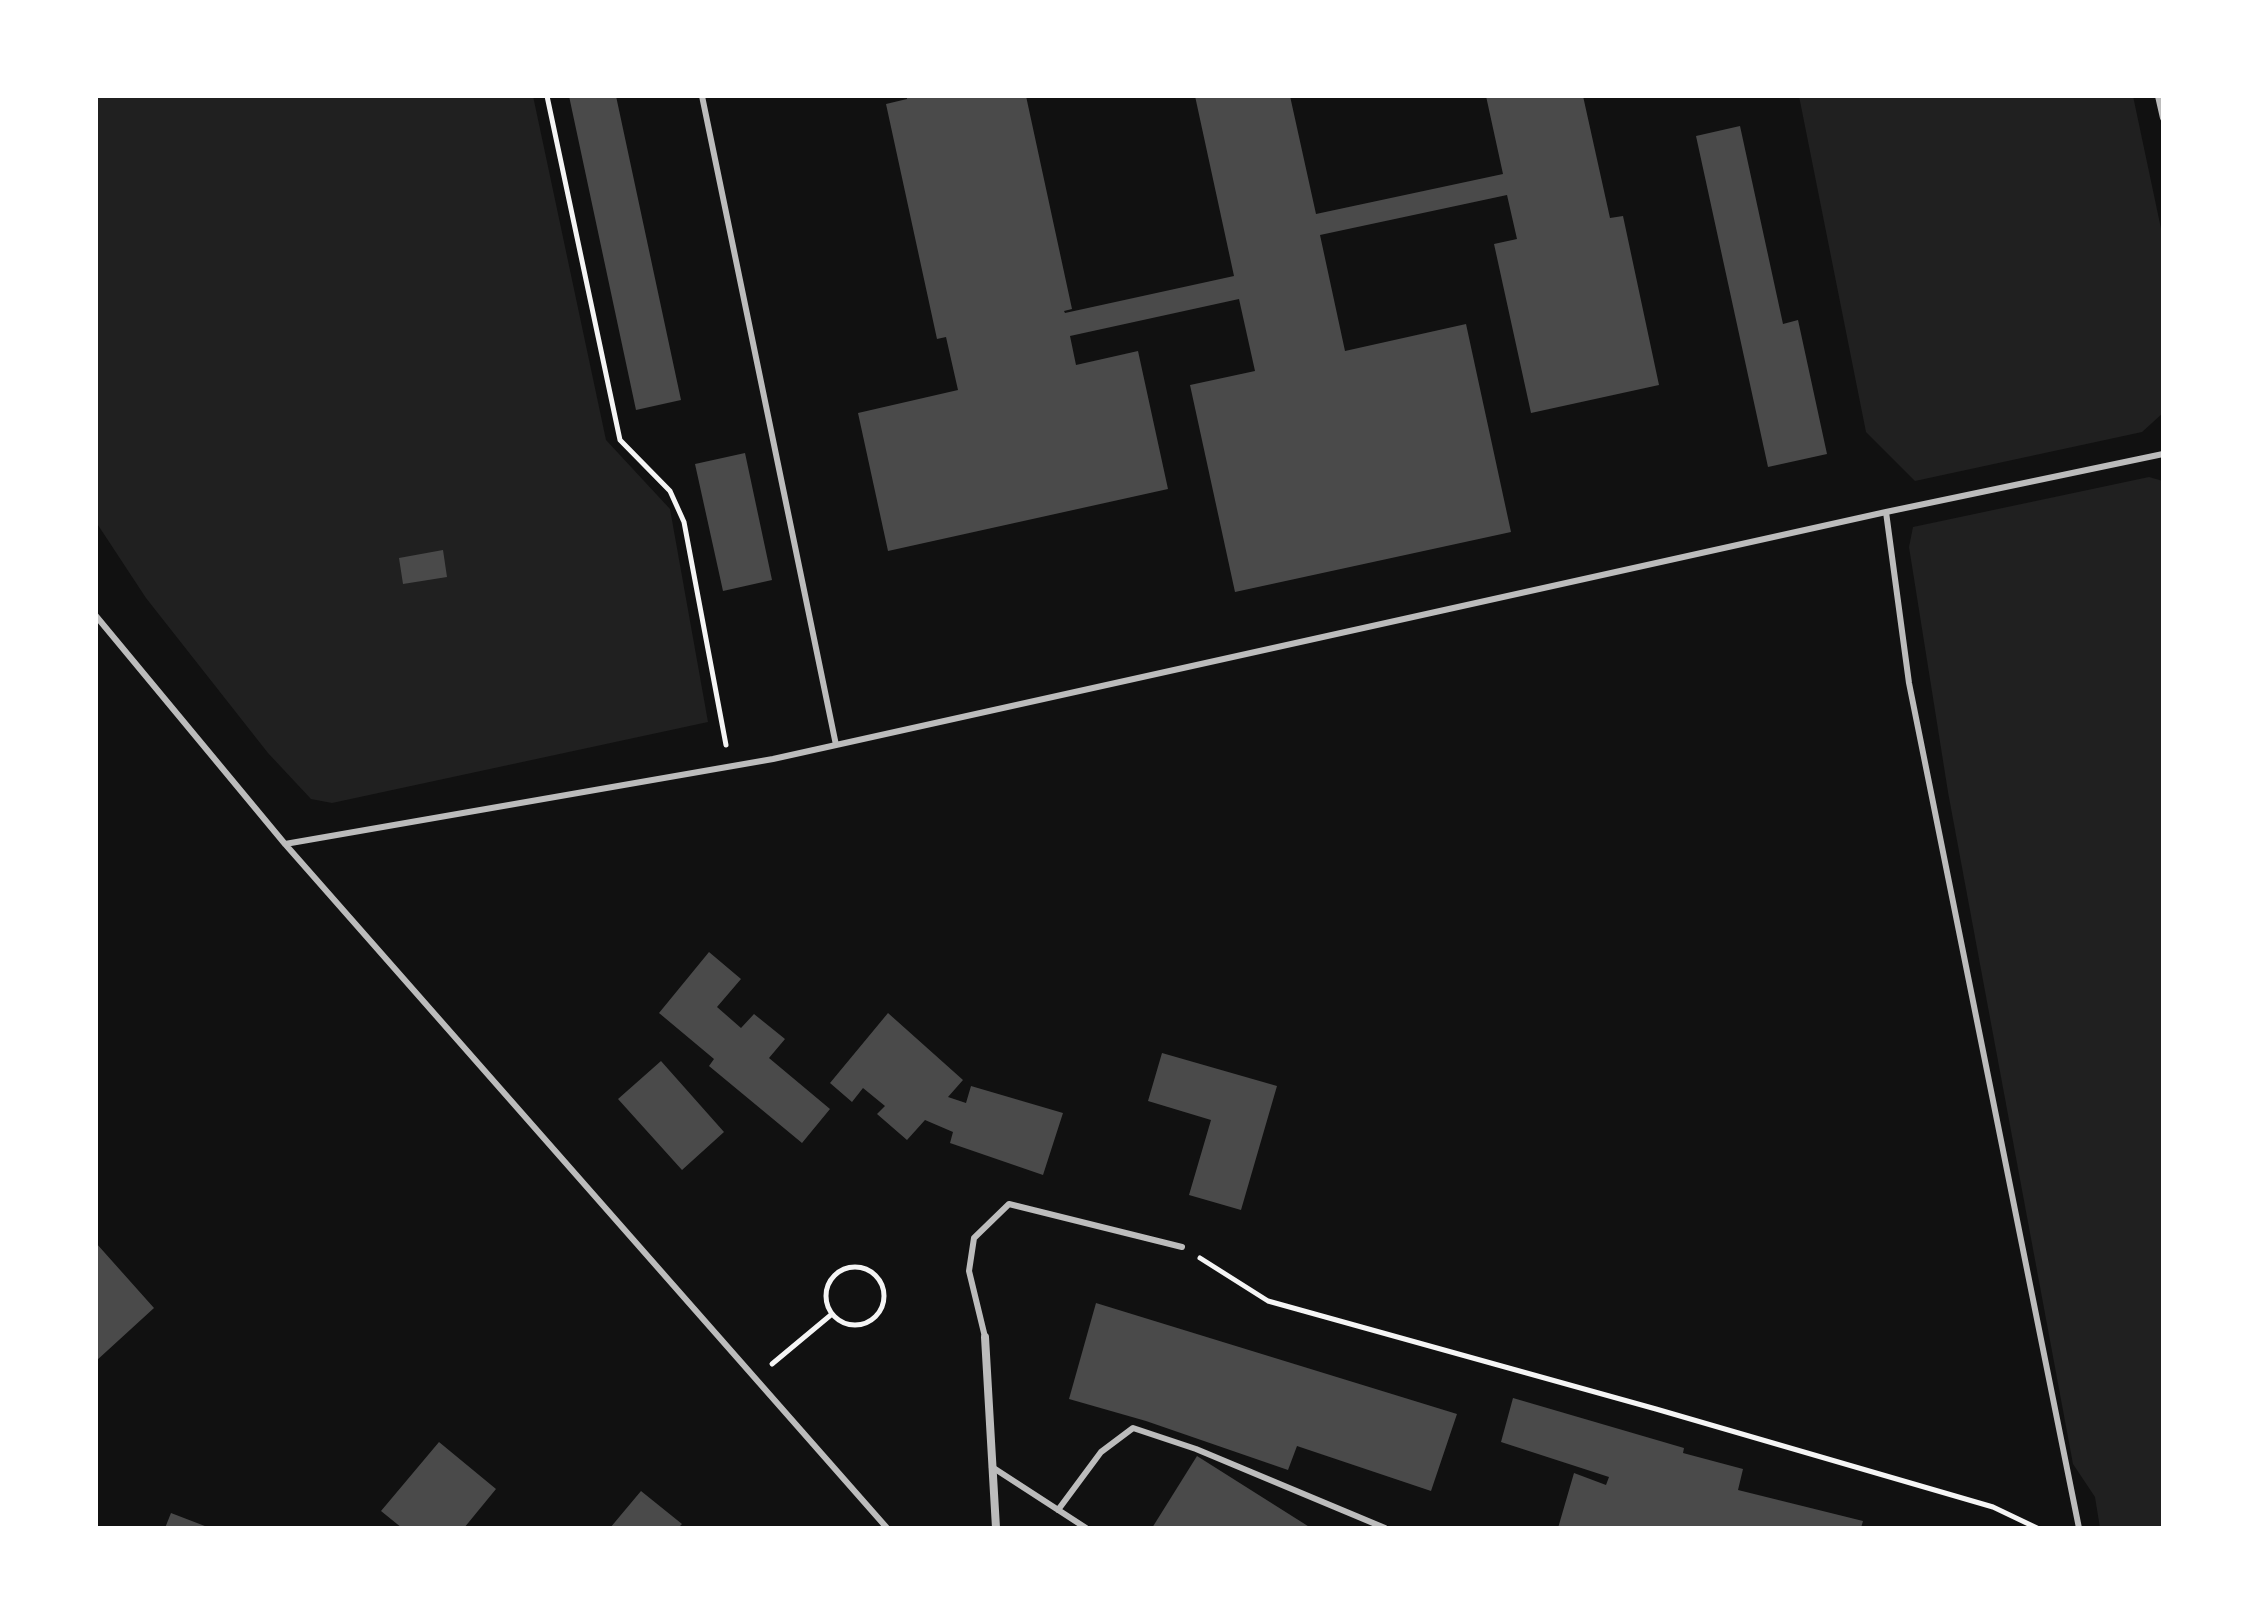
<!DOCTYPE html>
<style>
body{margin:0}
#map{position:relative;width:2259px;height:1624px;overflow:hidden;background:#111;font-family:Figtree,sans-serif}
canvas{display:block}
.frame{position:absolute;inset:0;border:98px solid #fff;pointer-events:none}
</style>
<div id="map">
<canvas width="2259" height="1624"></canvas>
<div class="frame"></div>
</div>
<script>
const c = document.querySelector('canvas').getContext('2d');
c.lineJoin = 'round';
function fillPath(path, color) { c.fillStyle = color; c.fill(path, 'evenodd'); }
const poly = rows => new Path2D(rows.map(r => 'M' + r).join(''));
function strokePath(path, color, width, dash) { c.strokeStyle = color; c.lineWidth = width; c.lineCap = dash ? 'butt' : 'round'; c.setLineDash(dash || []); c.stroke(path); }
const green = poly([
 [96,96,533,96,606,440,670,509,708,722,332,803,311,799,268,753,146,598,96,522],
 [1799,96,2133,96,2163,238,2163,413,2142,432,1915,481,1866,432],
 [2149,477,2163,481,2163,1528,2100,1528,2095,1497,2073,1464,1948,792,1909,547,1913,527]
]);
const building = poly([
 [569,96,616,96,681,400,636,410],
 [907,96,1026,96,1072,309,1064,311,1065,313,1234,276,1195,96,1290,96,1316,214,1503,174,1486,96,1583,96,1610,218,1623,216,1659,385,1531,413,1494,244,1517,239,1507,195,1320,235,1345,351,1466,324,1511,532,1235,592,1190,385,1255,371,1239,299,1070,336,1076,365,1138,351,1168,489,888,551,858,413,958,390,946,337,937,339,886,104,907,99],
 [1740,126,1783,324,1798,320,1827,454,1768,467,1696,136],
 [745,453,772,580,723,591,695,464],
 [443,550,447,577,403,584,399,558],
 [709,952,741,979,717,1007,741,1028,754,1014,785,1039,769,1058,830,1109,802,1143,709,1066,714,1059,659,1013],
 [888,1013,963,1080,948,1097,966,1103,971,1086,1063,1113,1043,1175,950,1143,953,1132,925,1120,907,1140,877,1114,885,1106,863,1088,852,1102,830,1083],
 [1162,1053,1277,1086,1241,1210,1189,1195,1211,1120,1148,1101],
 [661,1061,724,1132,682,1170,618,1099],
 [96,1243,154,1308,96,1361],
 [1096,1303,1457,1414,1431,1491,1297,1446,1288,1470,1146,1421,1069,1399],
 [1513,1398,1684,1448,1683,1453,1743,1469,1738,1490,1863,1521,1861,1528,1558,1528,1574,1473,1606,1485,1609,1477,1501,1442],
 [439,1442,496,1489,464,1528,402,1528,381,1511],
 [1197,1456,1311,1528,1152,1528],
 [641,1491,682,1524,678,1528,610,1528],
 [171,1513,210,1528,165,1528]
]);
const path = poly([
 [547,96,620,440,670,491,684,522,726,745],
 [1200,1258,1268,1301,1656,1409,1993,1507,2037,1528],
 '826 1296a29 29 0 1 1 58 0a29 29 0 1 1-58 0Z',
 [772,1364,832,1314]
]);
const service = poly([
 [702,96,836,745],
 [2158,96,2163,118],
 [1886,512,1909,683,2079,1528],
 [96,616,285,844,887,1528],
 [285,844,773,759,1886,512,2163,454],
 [985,1337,969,1271,974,1238,1009,1204,1182,1247],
 [992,1467,1086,1528],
 [1058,1510,1101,1452,1133,1428,1196,1449,1385,1528]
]);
const minor = poly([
 [985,1337,996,1528]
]);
fillPath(green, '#202020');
fillPath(building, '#4a4a4a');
strokePath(path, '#f5f5f5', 5);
strokePath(service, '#bcbcbc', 6);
strokePath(minor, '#bcbcbc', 8);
</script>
